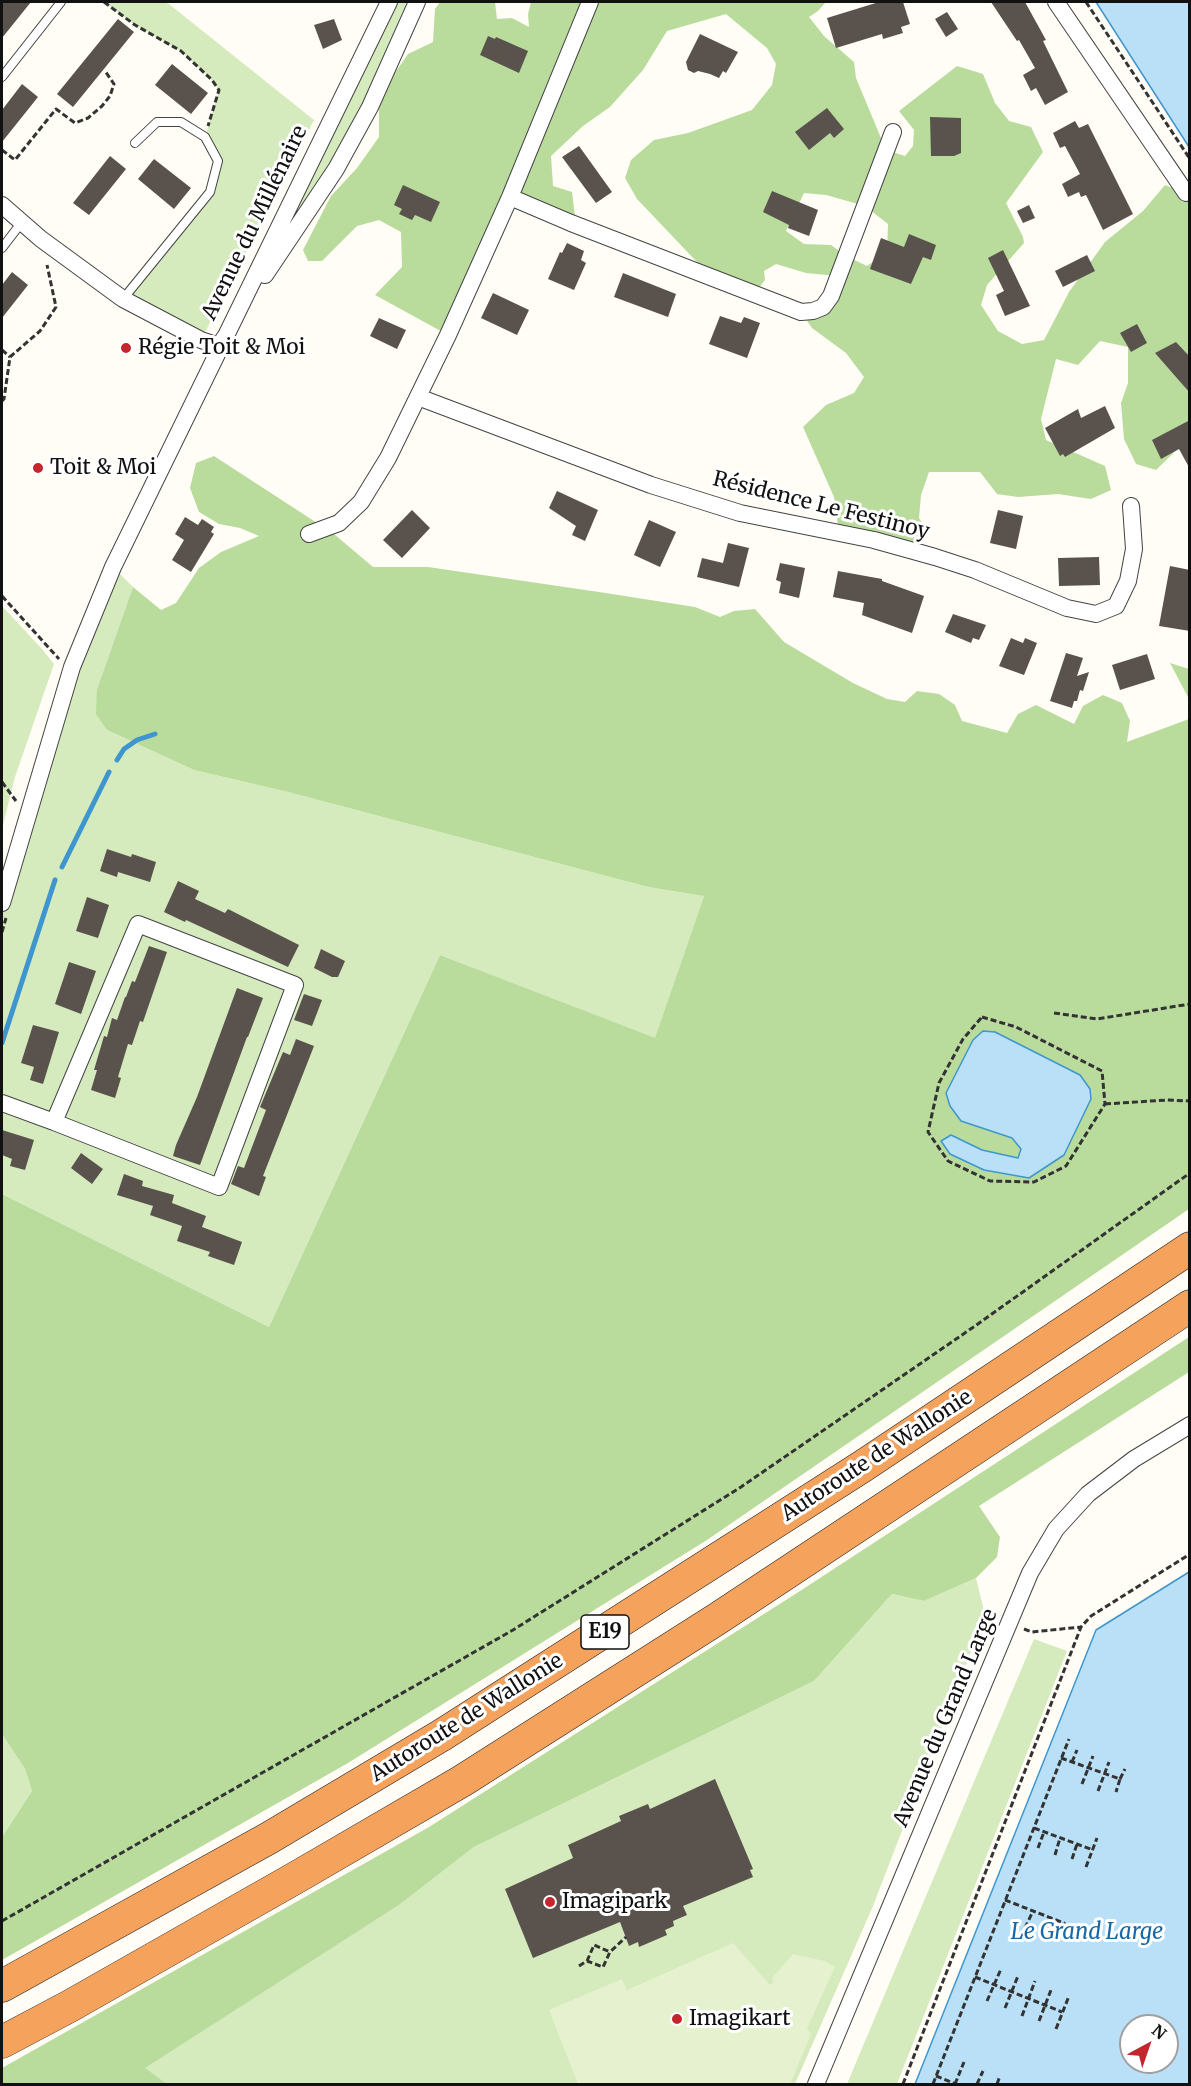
<!DOCTYPE html>
<meta charset="utf-8">
<style>
body{margin:0}
#map{position:relative;width:1191px;height:2086px;overflow:hidden;background:#fffdf5;font-family:Merriweather,serif}
canvas{display:block}
.frame{position:absolute;inset:0;border:3px solid #111;pointer-events:none}
.north{position:absolute;left:1119px;top:2014px;width:60px;height:60px;box-sizing:border-box;background:#fff;border:2px solid #a0a0a0;border-radius:50%;rotate:40deg;font-size:16px;font-weight:700;line-height:24px;text-align:center;color:#111}
.north::after{content:'';display:block;margin:auto;width:21px;height:27px;background:#c4262e;clip-path:polygon(50% 0,100% 100%,50% 72%,0 100%)}
</style>
<div id="map">
<canvas width="1191" height="2086"></canvas>
<div class="frame"></div>
<div class="north">N</div>
</div>
<script>
const c = document.querySelector('canvas').getContext('2d');
c.lineJoin = 'round';
function fillPath(path, color) { c.fillStyle = color; c.fill(path, 'evenodd'); }
const poly = rows => new Path2D(rows.map(r => 'M' + r).join(''));
function strokePath(path, color, width, dash) { c.strokeStyle = color; c.lineWidth = width; c.lineCap = dash ? 'butt' : 'round'; c.setLineDash(dash || []); c.stroke(path); }
function drawText(font, color, halo, rows, align = 'center') {
  c.font = font + ' Merriweather,serif'; c.lineWidth = 6; c.setLineDash([]); c.textBaseline = 'middle'; c.strokeStyle = halo; c.fillStyle = color; for (const [text, x, y, turn = 0] of rows) {
    c.save(); c.translate(x, y); c.rotate((+turn || 0) * Math.PI / 180); c.textAlign = isNaN(turn) ? turn : align; if (halo) c.strokeText(text, 0, 0); c.fillText(text, 0, 0); c.restore();
  }
}
const green = poly([
 [104,2,163,2,169,4,314,120,201,340,123,299,210,192,218,161,205,137,219,90,212,80,181,51,135,25],
 [389,2,417,2,405,33,284,245,219,346],
 [113,567,133,587,97,689,107,730,194,770,288,792,648,887,704,896,655,1039,440,955,269,1327,2,1194,2,903],
 [2,606,42,649,54,664,15,777,2,829],
 [976,1578,985,1615,873,1906,795,2084,167,2084,144,2068,399,1905,474,1847,814,1681,892,1594,924,1601],
 [1034,1639,1067,1651,897,2084,847,2084],
 [2,1734,25,1769,32,1791,2,1837]
]);
const forest = poly([
 [440,2,495,2,497,19,512,18,529,27,528,14,531,2,826,2,818,11,809,17,824,36,854,62,856,78,886,150,905,156,913,146,914,130,899,111,957,66,983,74,995,103,1009,121,1031,127,1043,152,1006,203,1023,237,1024,243,987,285,981,305,998,331,1022,344,1044,340,1069,292,1105,242,1143,211,1165,185,1186,193,1189,192,1189,438,1156,470,1136,464,1124,439,1121,403,1128,383,1128,347,1100,341,1078,365,1056,359,1041,419,1046,440,1105,466,1111,490,1091,499,1058,494,1018,497,997,494,980,472,929,472,921,495,919,518,927,531,912,550,839,533,834,497,803,427,826,405,854,393,864,377,846,353,812,328,801,312,813,311,838,276,806,273,776,264,764,271,765,280,754,294,722,282,695,260,637,199,625,178,631,160,654,140,688,133,752,110,772,85,776,64,767,48,726,14,667,31,643,70,610,107,583,126,551,156,553,186,572,192,576,225,510,198,448,335,375,295,402,267,401,232,379,220,357,226,322,261,308,261,303,250,331,196,357,168,379,137,379,107,392,77,408,54,433,42,435,9],
 [804,193,826,195,865,206,888,224,887,252,867,266,846,256,831,245,804,244,786,231],
 [214,456,334,534,373,567,428,567,599,592,695,607,720,617,734,611,755,609,784,642,853,683,887,699,905,702,917,691,939,694,955,705,962,721,1007,733,1018,714,1036,705,1074,724,1083,706,1103,695,1122,703,1130,721,1127,742,1189,719,1189,1209,707,1540,348,1763,2,1960,2,1837,32,1791,25,1769,2,1734,2,1194,269,1327,440,955,655,1038,704,896,648,887,288,792,194,770,107,730,96,714,97,689,133,587,161,610,176,603,199,568,221,552,259,536,240,528,219,524,199,512,190,488,196,463],
 [983,1031,995,1033,1080,1075,1029,1178,951,1135,982,1150,1004,1156,1018,1159,1021,1149,1012,1138],
 [1170,663,1189,669,1189,699],
 [1189,1337,1189,1372,979,1506,1000,1537,997,1557,976,1578,924,1601,892,1594,814,1681,474,1847,399,1905,145,2068,167,2084,2,2084,2,2068,429,1827,800,1591]
]);
const pitch = poly([
 [733,1943,770,1985,774,1982,772,1978,793,1954,824,1961,835,1967,807,2028,811,2034,790,2084,578,2084,549,2010,622,1979,627,1990]
]);
const water = poly([
 [1096,2,1189,2,1189,147,1096,2],
 [983,1031,995,1032,1080,1075,1090,1089,1091,1099,1064,1155,1029,1178,984,1170,950,1154,941,1141,951,1135,982,1150,1018,1158,1021,1149,1012,1138,961,1121,950,1106,946,1093,973,1040,983,1031],
 [1189,1572,1189,2084,915,2084,1096,1630,1189,1572],
 [1131,2026,1167,2026,1167,2062,1131,2062,1131,2026]
]);
const stream = poly([
 [117,760,124,749,137,740,155,734],
 [62,867,109,772],
 [2,1043,55,880]
]);
const building = poly([
 [2,2,31,2,2,38],
 [879,2,903,2,910,24,901,27,903,33,883,39,882,34,836,48,827,18],
 [991,2,1025,2,1046,40,1043,41,1068,92,1045,105,1036,88,1031,91,1023,75,1035,68,1019,40,1017,41],
 [947,12,958,29,946,37,935,19],
 [118,19,134,32,73,107,57,94],
 [334,19,342,40,323,49,314,25],
 [700,34,738,52,726,73,723,71,719,78,710,74,698,71,694,73,688,70,686,62],
 [488,36,495,39,496,37,528,51,519,73,480,55],
 [172,64,208,93,191,114,155,85],
 [22,84,38,97,2,142,2,110],
 [827,108,844,129,834,138,830,133,809,150,795,132],
 [930,117,961,118,961,153,954,156,931,156],
 [1075,121,1079,128,1088,124,1133,214,1103,230,1086,195,1081,197,1079,192,1068,197,1062,184,1080,174,1065,146,1060,148,1053,133],
 [579,146,612,192,596,203,562,157],
 [110,156,126,169,89,215,73,203],
 [154,159,191,188,174,209,138,179],
 [403,185,440,202,431,222,415,215,412,220,399,214,402,209,394,205],
 [772,191,818,210,809,236,788,228,789,225,763,212],
 [1029,205,1035,218,1023,223,1017,211],
 [909,234,936,245,931,260,923,257,911,284,870,269,881,238,904,247],
 [567,243,584,251,581,260,586,263,574,290,548,279,560,252,562,253],
 [1003,250,1030,306,1005,316,996,295,1004,291,988,258],
 [1087,255,1095,271,1063,287,1055,271],
 [12,272,28,285,2,318,2,285],
 [623,273,676,294,668,317,614,297],
 [493,293,529,310,517,335,481,318],
 [720,316,741,323,744,317,760,323,747,358,709,344],
 [379,318,406,330,397,349,370,336],
 [1137,324,1147,343,1131,352,1120,333],
 [1176,342,1190,357,1190,393,1155,353],
 [1105,406,1115,428,1065,457,1063,454,1060,456,1045,428,1078,409,1081,418],
 [1190,420,1190,469,1179,449,1161,459,1152,440],
 [557,491,598,510,585,541,572,535,576,526,549,508],
 [412,510,430,528,402,558,383,540],
 [998,510,1023,516,1016,549,990,543],
 [185,517,198,525,202,519,214,527,211,532,214,534,191,572,172,560,184,540,175,534],
 [649,520,676,532,660,567,634,555],
 [728,543,749,548,739,587,697,577,702,558,723,563],
 [1099,557,1100,585,1059,586,1058,558],
 [780,563,805,568,799,598,779,593,781,582,776,580],
 [1170,566,1190,570,1190,631,1159,626],
 [838,571,882,579,882,581,924,596,912,633,862,615,864,603,833,597],
 [953,614,986,625,979,640,973,638,971,643,945,632],
 [1011,638,1023,643,1025,638,1037,643,1024,675,999,666],
 [1066,653,1083,658,1077,676,1089,672,1083,691,1080,690,1077,701,1074,701,1072,708,1050,701],
 [1147,654,1155,679,1120,690,1112,665],
 [107,849,131,857,132,854,156,862,150,882,118,872,117,877,100,871],
 [178,881,199,891,195,899,225,913,228,909,299,945,288,967,186,920,185,922,164,912],
 [87,897,109,905,98,938,76,931],
 [149,946,167,952,143,1022,140,1021,132,1045,128,1044,118,1077,121,1078,115,1098,91,1090,97,1070,94,1070,104,1036,107,1037,112,1018,117,1020,125,997,126,997,132,981,135,982],
 [321,949,345,961,338,977,332,977,314,968],
 [69,962,96,971,81,1014,55,1004],
 [237,988,263,998,248,1037,247,1037,200,1165,173,1156,176,1145,197,1097],
 [304,994,322,1000,312,1026,294,1020],
 [33,1025,59,1032,43,1084,30,1080,34,1067,21,1063],
 [296,1039,314,1046,263,1176,266,1177,259,1196,231,1184,238,1166,244,1168,266,1110,260,1107,283,1052,290,1055],
 [2,1130,34,1140,25,1170,10,1166,12,1159,2,1155],
 [81,1153,103,1169,92,1184,71,1168],
 [124,1174,143,1181,142,1186,174,1195,172,1203,206,1216,202,1227,242,1242,234,1265,208,1256,210,1252,177,1241,182,1226,150,1215,153,1206,117,1195],
 [715,1779,753,1869,750,1870,753,1877,683,1906,687,1915,673,1921,674,1926,665,1930,667,1935,639,1947,638,1942,629,1946,620,1922,533,1958,505,1889,573,1858,568,1845,621,1821,619,1816,648,1804,650,1809]
]);
const path = poly([
 [104,2,135,25,181,51,212,80,219,90,208,126],
 [1086,2,1190,159],
 [2,150,15,160,56,109,75,123,88,118,102,106,110,96,114,84,105,71],
 [2,350,10,357],
 [2,401,4,399,10,357,40,331,56,307,47,265],
 [2,596,59,659],
 [2,782,16,801],
 [2,932,6,918],
 [1054,1013,1097,1019,1190,1004],
 [982,1017,1016,1027,1102,1071,1105,1104,1066,1166,1034,1182,990,1181,948,1161,928,1132,939,1083,963,1039,982,1017],
 [1105,1104,1167,1100,1190,1101],
 [1024,1629,1032,1632,1081,1627],
 [1061,1758,1120,1779,1116,1792],
 [1072,1762,1077,1750],
 [1120,1779,1125,1769],
 [1082,1784,1093,1756],
 [1098,1791,1109,1762],
 [1034,1828,1093,1850],
 [1038,1848,1044,1832],
 [1055,1855,1060,1838],
 [1072,1859,1077,1844],
 [1086,1867,1097,1838],
 [1005,1900,1064,1923,1058,1941],
 [2,1921,513,1630,741,1487,975,1326,1190,1173],
 [1025,1928,1033,1911],
 [1042,1933,1049,1918],
 [587,1961,594,1945,610,1952],
 [579,1966,587,1961,603,1967,610,1952,626,1937],
 [975,1977,1062,2012],
 [987,2001,1001,1969],
 [1005,2008,1018,1976],
 [1022,2016,1035,1981],
 [1039,2021,1051,1990],
 [1056,2029,1069,1996],
 [936,2076,956,2084],
 [903,2084,1081,1627,1091,1616,1190,1554],
 [933,2084,1069,1739],
 [955,2084,964,2062],
 [977,2084,983,2071],
 [997,2084,1000,2076]
]);
const service = poly([
 [2,77,61,2],
 [2,248,22,222],
 [123,299,210,192,218,161,205,137,181,122,157,122,135,143]
]);
const minor = poly([
 [1056,2,1186,193],
 [510,197,571,223,801,312,813,311,823,307,831,296,893,132],
 [2,205,41,239,123,299,201,340,219,346,225,337],
 [265,275,336,169,370,107,417,2],
 [418,397,651,485,740,513,874,540,935,557,975,570,1067,608,1096,614,1116,606,1128,581,1134,549,1131,506],
 [309,534,339,523,361,502,388,458,448,335,510,197,590,2],
 [2,903,72,667,113,567,389,2],
 [2,1103,54,1122,219,1187,295,985,138,924,54,1122],
 [816,2084,1030,1573,1056,1529,1088,1494,1134,1459,1190,1425]
]);
const motorway = poly([
 [2,1986,269,1838,442,1735,863,1466,1190,1248],
 [2,2042,70,2006,297,1877,462,1781,717,1619,1190,1306]
]);
const markers = [
 [126,348,6,"#c4262e"],
 [38,468,6,"#c4262e"],
 [550,1902,6,"#c4262e"],
 [677,2019,6,"#c4262e"]
];
const shields = [
 [605,1632,48]
];
const shieldNames = [
 ["E19",605,1632]
];
const streetNames = [
 ["Avenue du Millénaire",255,223,-64],
 ["Résidence Le Festinoy",821,506,14],
 ["Autoroute de Wallonie",877,1456,-33],
 ["Autoroute de Wallonie",467,1718,-32],
 ["Avenue du Grand Large",946,1718,-67]
];
const poiNames = [
 ["Régie Toit & Moi",138,348],
 ["Toit & Moi",50,468],
 ["Imagipark",562,1902],
 ["Imagikart",689,2019]
];
const waterNames = [
 ["Le Grand Large",1087,1933]
];
fillPath(green, '#d5ebbd');
fillPath(forest, '#b9dc9c');
fillPath(pitch, '#e6f2cf');
fillPath(water, '#b9e0f7');
strokePath(water, '#3f96cf', 1.5);
strokePath(stream, '#3f96cf', 5);
fillPath(building, '#5a524d');
strokePath(service, '#444', 10);
strokePath(minor, '#444', 18);
strokePath(motorway, '#222', 33);
strokePath(path, '#333', 3, [6, 3]);
strokePath(service, '#fff', 8);
strokePath(minor, '#fff', 16);
strokePath(motorway, '#f5a25d', 32);
for (const [x, y, r, color] of markers) { const dot = new Path2D(); dot.arc(x, y, r, 0, 2 * Math.PI); c.fillStyle = color; c.fill(dot); strokePath(dot, '#fff', 2); }
for (const [x, y, w] of shields) { const box = new Path2D(); box.roundRect(x - w / 2, y - 17, w, 34, 4.5); c.fillStyle = '#fff'; c.fill(box); strokePath(box, '#111', 1.5); }
drawText('bold 20px', '#111', null, shieldNames);
drawText('21px', '#111', '#fff', streetNames);
drawText('21px', '#111', '#fff', poiNames, 'left');
drawText('italic 22px', '#1768a6', '#fff', waterNames);
</script>
